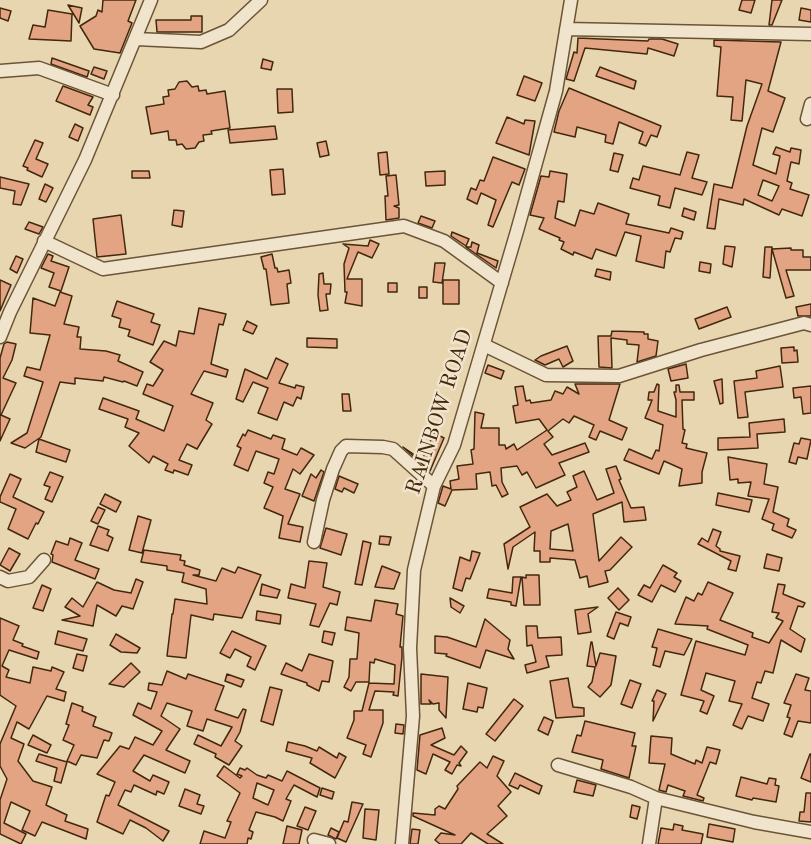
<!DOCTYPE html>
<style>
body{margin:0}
canvas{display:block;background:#e8d6b1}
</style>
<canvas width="811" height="844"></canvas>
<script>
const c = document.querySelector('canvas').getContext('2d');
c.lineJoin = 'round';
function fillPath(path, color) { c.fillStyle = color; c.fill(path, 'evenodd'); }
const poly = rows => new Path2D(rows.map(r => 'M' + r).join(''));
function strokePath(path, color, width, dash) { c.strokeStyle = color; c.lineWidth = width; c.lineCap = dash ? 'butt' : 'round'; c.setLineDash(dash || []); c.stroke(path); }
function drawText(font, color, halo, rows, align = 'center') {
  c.font = font + ' "Old Standard TT",serif'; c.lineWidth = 5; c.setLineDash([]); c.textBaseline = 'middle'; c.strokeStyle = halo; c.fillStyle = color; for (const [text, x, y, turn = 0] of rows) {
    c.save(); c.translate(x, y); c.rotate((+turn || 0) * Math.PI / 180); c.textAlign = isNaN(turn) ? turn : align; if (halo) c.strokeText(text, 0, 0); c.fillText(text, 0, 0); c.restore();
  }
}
const building = poly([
 [103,0,136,0,128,21,132,23,120,53,94,49,80,26,96,16,98,10,102,12,103,0],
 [742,0,755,0,751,13,739,10,742,0],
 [772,0,782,0,772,25,769,25,772,0],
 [68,5,82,8,79,23,68,5],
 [0,8,11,11,8,21,0,18,0,8],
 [801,8,811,10,811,22,799,20,801,8],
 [48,10,72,14,71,41,29,39,33,25,45,27,48,10],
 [191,16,202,16,202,32,157,32,156,20,191,20,191,16],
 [578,38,648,41,649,39,662,39,678,44,674,56,648,48,647,54,585,48,574,81,566,79,574,52,577,53,578,38],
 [714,40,781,42,768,91,785,98,773,132,762,128,753,165,776,174,780,156,773,154,776,147,790,152,791,148,801,150,799,164,791,162,787,181,792,183,790,189,809,195,802,216,782,209,779,215,744,199,743,205,719,199,715,229,707,228,714,184,732,188,747,126,762,84,746,80,742,121,731,120,733,97,717,96,721,47,714,46,714,40],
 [763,180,779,186,772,201,758,195,763,180],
 [52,58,89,71,87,77,51,64,52,58],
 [263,59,273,62,271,70,261,68,263,59],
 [94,67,107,71,104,79,91,74,94,67],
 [600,67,636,81,634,89,596,76,600,67],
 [524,76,542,83,535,101,517,95,524,76],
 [187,81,192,87,198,86,199,91,206,90,207,94,225,91,230,128,211,131,212,134,203,135,204,141,199,142,195,148,186,149,182,144,177,145,176,140,169,140,168,131,151,134,146,107,164,104,163,97,169,96,168,90,175,89,179,82,187,81],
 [63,86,93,97,88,105,93,107,90,115,56,101,63,86],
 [569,88,661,126,657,137,651,135,646,146,639,143,643,132,619,122,613,144,605,142,606,135,577,127,575,137,554,132,559,111,569,88],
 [277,89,292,89,293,112,278,113,277,89],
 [507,117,524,124,525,120,535,121,529,155,496,143,507,117],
 [75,124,83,128,78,141,69,137,75,124],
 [275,126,277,139,230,143,228,130,275,126],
 [35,140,43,143,36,159,48,164,42,177,27,170,28,168,23,166,35,140],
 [326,141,329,155,320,157,317,143,326,141],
 [387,152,389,174,380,175,378,153,387,152],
 [687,152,699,155,692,178,707,182,702,195,675,188,670,208,658,205,660,196,630,188,633,178,639,180,643,166,680,175,687,152],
 [614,153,623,155,618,172,610,170,614,153],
 [493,157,525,169,519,185,512,182,493,227,488,225,496,200,481,193,477,204,467,199,471,188,476,190,480,180,484,181,493,157],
 [283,169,285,194,272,195,270,170,283,169],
 [132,171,149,171,150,178,132,178,132,171],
 [445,171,445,185,426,186,425,172,445,171],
 [550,171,567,174,564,202,558,201,555,218,575,226,580,210,594,214,598,203,629,214,626,224,669,233,671,228,683,232,681,239,675,238,670,252,666,251,664,268,636,261,641,236,625,232,616,256,596,249,592,259,574,252,573,255,561,249,564,242,559,240,560,238,539,229,544,218,530,215,541,176,549,177,550,171],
 [396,175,399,205,394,206,399,208,399,218,386,220,385,196,388,196,386,176,396,175],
 [0,177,29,184,21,205,13,204,15,191,0,188,0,177],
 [45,184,53,188,46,202,39,199,45,184],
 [684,208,696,212,694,220,682,216,684,208],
 [174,210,184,211,182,227,172,225,174,210],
 [121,215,126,254,97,257,93,219,121,215],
 [421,216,435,221,432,228,418,223,421,216],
 [29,222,43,227,39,234,25,229,29,222],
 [452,232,469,239,466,246,451,236,452,232],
 [370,240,379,244,372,258,358,252,347,279,362,279,362,306,345,303,347,292,345,292,344,264,349,248,343,244,368,246,370,240],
 [472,242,479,245,477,253,498,261,496,268,466,247,471,247,472,242],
 [725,246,735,247,732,267,723,264,725,246],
 [765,247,772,247,770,278,763,277,765,247],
 [791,248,791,250,803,250,803,257,811,257,811,270,786,270,794,296,786,298,772,249,791,248],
 [48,254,53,256,51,261,69,267,61,291,49,287,54,273,41,268,48,254],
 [272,254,275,268,277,268,278,272,289,270,291,283,287,284,289,303,271,305,266,269,264,269,261,257,272,254],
 [16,256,23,259,17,273,10,269,16,256],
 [700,262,711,264,710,273,699,271,700,262],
 [435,263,445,263,442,283,433,282,435,263],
 [597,269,611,272,610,280,595,276,597,269],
 [323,273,324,284,331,284,330,294,326,294,328,310,320,311,318,295,319,274,323,273],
 [0,280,11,285,0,311,0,280],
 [443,280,459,280,459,304,443,304,443,280],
 [388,283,397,283,397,292,388,292,388,283],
 [419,287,427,287,427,298,419,298,419,287],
 [60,292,72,296,64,324,79,327,77,337,81,337,80,349,106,351,120,355,118,361,143,372,137,386,124,381,123,382,104,377,103,381,75,378,75,384,60,382,41,437,25,448,11,443,27,433,43,382,24,376,27,367,40,370,50,335,30,333,33,298,55,306,60,292],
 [117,301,154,314,151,322,160,325,153,345,128,336,130,330,119,327,121,319,112,316,117,301],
 [811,304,811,316,798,316,796,307,811,304],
 [727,307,731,317,699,329,695,319,727,307],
 [199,308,226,314,223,325,219,324,211,364,228,370,226,377,204,371,191,394,213,403,206,420,212,424,197,449,187,444,179,460,192,465,188,475,174,470,173,473,165,470,168,464,153,456,149,463,129,446,139,433,125,427,128,419,99,409,103,398,139,411,136,419,164,431,173,406,143,394,147,384,153,386,163,370,150,362,164,341,176,346,179,331,194,334,199,308],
 [247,321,257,326,253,334,243,330,247,321],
 [612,331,644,332,644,334,648,334,648,339,658,341,656,356,637,362,639,345,627,344,627,340,611,338,612,368,599,367,598,336,611,336,612,331],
 [307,338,337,339,337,348,307,347,307,338],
 [7,342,16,344,12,360,3,378,16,383,1,415,10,419,0,441,0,358,4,344,7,342],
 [567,346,573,361,563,367,559,359,545,365,535,360,541,356,567,346],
 [794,347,794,351,797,350,798,362,782,363,781,348,794,347],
 [276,358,288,364,279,383,295,388,296,385,304,387,301,399,297,397,293,406,284,402,277,420,258,413,268,388,253,382,243,402,236,399,245,369,267,379,276,358],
 [686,364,688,378,671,381,668,369,686,364],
 [488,365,504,371,501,379,485,373,488,365],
 [780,366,783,387,745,392,748,417,738,418,734,381,757,378,756,371,780,366],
 [722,379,723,403,720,404,714,381,722,379],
 [575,384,620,384,609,420,627,428,622,440,600,431,596,440,589,437,594,425,574,416,569,423,563,419,548,431,553,437,544,444,552,455,585,443,589,452,559,463,565,475,536,488,527,472,522,475,517,466,501,468,502,482,508,494,502,497,496,485,492,486,490,472,476,474,477,489,452,490,445,506,438,503,443,486,451,489,450,481,459,479,457,466,473,464,471,450,474,449,475,412,484,414,481,428,499,428,499,445,505,445,506,449,514,444,517,450,547,430,539,419,516,423,513,406,518,405,515,387,523,386,526,401,530,400,531,403,551,400,555,391,563,394,567,387,579,394,575,384],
 [657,384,659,385,658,411,676,417,676,400,674,392,676,392,676,385,679,385,680,392,694,392,694,400,682,400,683,429,685,430,682,443,687,444,686,448,707,453,702,472,702,483,679,486,682,469,664,461,659,474,624,460,629,449,652,459,656,450,659,451,663,425,645,418,652,400,648,400,649,392,654,392,657,384],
 [811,386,811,413,803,414,801,397,794,398,793,388,811,386],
 [342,394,349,394,351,411,343,411,342,394],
 [784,419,785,432,757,434,758,448,718,450,718,438,750,437,749,423,784,419],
 [248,430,271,439,273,435,285,439,282,449,297,455,301,448,314,455,300,474,293,469,285,489,300,494,288,524,303,527,300,542,279,538,283,516,264,508,273,487,264,483,268,472,274,474,279,459,256,451,248,471,234,465,241,448,237,446,243,434,245,436,248,430],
 [434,433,444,438,430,471,403,447,422,460,434,433],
 [801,438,811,440,807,459,798,457,796,464,789,462,794,443,799,444,801,438],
 [39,439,70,450,66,462,36,452,39,439],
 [728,457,767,464,764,484,778,487,773,512,789,519,787,526,796,530,792,538,772,530,774,524,762,519,769,499,748,496,751,482,738,483,738,479,730,480,728,457],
 [616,466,621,479,619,480,631,508,644,507,646,520,624,522,622,502,593,514,599,561,621,537,632,547,610,570,605,571,608,582,589,587,587,576,580,578,575,560,550,558,550,562,540,562,540,551,534,551,535,532,513,547,508,569,504,544,530,527,520,507,547,494,557,506,571,500,567,492,577,487,573,476,584,471,597,500,614,493,606,469,616,466],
 [568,524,573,551,550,549,551,531,568,524],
 [321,470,324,472,314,501,302,496,311,474,316,478,321,470],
 [50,472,63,477,52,502,45,499,50,487,44,485,50,472],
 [10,474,21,479,13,497,44,512,38,524,36,523,28,539,8,529,16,509,0,502,0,497,10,474],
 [339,476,358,484,354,493,344,488,342,492,335,489,339,476],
 [718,493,752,500,749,512,716,505,718,493],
 [105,494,121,502,116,512,100,504,105,494],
 [98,507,105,510,98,524,91,521,98,507],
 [138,516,151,520,142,553,129,550,138,516],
 [98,526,109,530,107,535,113,538,108,551,90,545,98,526],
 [326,528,347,534,341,555,320,548,326,528],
 [713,529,721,532,716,546,720,549,720,551,740,556,736,571,728,569,731,561,698,544,702,538,708,542,713,529],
 [380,536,391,537,389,545,379,544,380,536],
 [70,538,82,543,75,560,99,569,95,579,52,562,53,555,51,554,56,541,68,545,70,538],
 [363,541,371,543,362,585,355,584,363,541],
 [9,548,20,554,10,571,0,565,9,548],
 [144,550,181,555,180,560,185,561,184,565,200,570,199,575,193,575,216,581,222,568,235,573,238,567,261,575,242,618,214,614,213,620,191,615,186,658,167,656,172,614,173,614,175,599,207,604,206,589,182,582,184,573,167,570,167,566,141,562,144,550],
 [472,551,480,553,470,579,466,578,462,591,453,588,460,557,470,561,472,551],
 [767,554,782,558,779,571,764,568,767,554],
 [309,561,327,563,323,587,340,592,337,605,330,603,319,627,310,625,316,604,288,598,291,584,305,588,309,561],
 [663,565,677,573,674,577,681,581,675,592,661,585,652,602,638,595,644,585,650,588,663,565],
 [382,566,400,573,394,589,375,587,382,566],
 [526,575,539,575,540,605,524,605,522,577,526,578,526,575],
 [513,577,521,577,516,606,511,605,511,602,487,598,489,589,512,593,513,577],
 [136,579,143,582,133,609,122,606,116,616,97,605,93,626,62,620,80,616,65,607,72,598,83,607,97,582,114,590,131,593,136,579],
 [708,582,733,593,720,620,753,633,752,637,769,643,783,621,776,618,779,613,772,612,778,584,785,585,783,594,805,603,803,607,798,606,790,629,805,639,801,652,781,640,773,673,765,671,761,683,757,682,752,698,769,704,763,721,748,716,742,729,733,725,742,704,729,701,735,681,706,673,701,690,714,696,707,714,700,711,704,701,681,695,696,641,745,655,748,645,707,629,708,626,675,624,686,597,694,601,698,593,702,595,708,582],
 [262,584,280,590,277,598,260,595,262,584],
 [42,585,51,589,43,611,33,608,42,585],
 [618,588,629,600,619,610,608,598,618,588],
 [450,598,464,606,460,613,451,607,450,598],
 [375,600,398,604,396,614,403,616,400,647,402,647,402,657,398,696,393,695,394,692,375,691,369,710,383,710,383,723,371,757,363,754,366,745,347,738,354,720,354,711,362,711,369,683,394,684,395,665,375,659,374,663,370,662,369,682,356,682,351,691,344,687,349,677,350,659,357,659,359,633,345,630,347,617,371,621,375,600],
 [598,607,588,614,591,632,578,634,575,610,598,607],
 [257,611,281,615,280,624,256,620,257,611],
 [616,612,631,617,628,626,620,623,614,639,607,636,616,612],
 [0,618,19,626,13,640,23,644,22,646,39,652,37,659,9,650,2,666,9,670,6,677,30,683,33,667,51,671,52,667,64,672,56,689,66,692,64,701,47,696,29,729,17,722,11,738,24,744,18,761,33,781,52,787,46,805,67,815,65,821,88,829,86,839,42,822,35,836,22,830,30,811,11,802,4,823,26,834,21,844,0,834,0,800,7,779,0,766,0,744,16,706,0,695,0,618],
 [485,619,510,640,508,649,514,659,486,650,480,668,446,656,447,654,435,653,435,636,447,637,476,647,485,619],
 [526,626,537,626,538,638,561,637,562,655,546,656,549,667,527,673,525,665,536,662,532,645,527,646,526,626],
 [658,629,692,639,684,655,665,651,660,667,653,665,657,648,652,647,658,629],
 [58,631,87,639,83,651,55,644,58,631],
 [232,631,266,646,255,670,247,666,251,657,235,649,230,658,220,653,232,631],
 [324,631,335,633,332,645,322,642,324,631],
 [116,634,140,648,137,653,121,652,110,645,116,634],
 [591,642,592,642,596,666,600,653,616,656,611,685,600,697,588,687,592,682,595,667,587,666,591,642],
 [77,654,87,656,83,671,73,668,77,654],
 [309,654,333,661,329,682,322,681,319,691,307,685,307,683,281,674,286,663,302,671,309,654],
 [131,663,140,672,124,687,109,684,131,663],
 [167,671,186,679,188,674,224,686,215,710,238,718,243,709,246,710,240,732,235,741,242,746,229,765,215,757,216,754,194,744,198,735,221,746,232,727,207,719,203,731,187,726,192,711,167,703,161,716,180,729,166,750,190,761,185,773,144,755,133,771,150,781,153,775,169,782,164,794,157,791,156,795,134,785,131,792,125,790,118,805,169,831,163,841,146,828,130,820,123,834,97,822,106,795,109,796,115,782,97,774,120,746,129,749,135,737,153,745,162,731,133,715,138,703,151,709,157,692,148,690,149,683,162,685,167,671],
 [227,674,244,680,241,687,225,681,227,674],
 [421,674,448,677,446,718,439,710,439,703,433,704,429,700,431,704,421,704,421,674],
 [796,674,809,678,805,690,811,691,811,723,798,721,792,737,784,734,790,718,787,717,791,705,784,703,796,674],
 [568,678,573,707,584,708,584,716,556,718,550,681,568,678],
 [630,680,641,684,632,708,621,704,630,680],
 [468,683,487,688,483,708,478,707,477,712,463,709,468,683],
 [270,687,282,690,273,725,261,721,270,687],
 [657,690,666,694,653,721,654,701,652,701,657,690],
 [514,699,523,706,495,741,486,734,514,699],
 [72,703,83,707,82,711,96,717,93,726,112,733,109,741,104,740,97,758,81,755,76,765,67,761,74,745,63,740,69,725,66,724,72,703],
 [544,717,553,721,548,735,538,730,544,717],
 [585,721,635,733,632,746,636,746,629,778,601,769,603,760,572,752,577,735,581,736,585,721],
 [396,724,404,725,403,734,395,733,396,724],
 [442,728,445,738,431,745,454,755,461,746,467,752,459,763,461,766,457,765,452,774,445,770,450,762,433,754,426,774,417,770,420,735,442,728],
 [33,735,51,745,47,753,28,745,33,735],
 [651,736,672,738,671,754,695,764,696,760,702,763,707,747,720,750,716,764,710,762,697,795,704,798,703,801,683,796,685,791,668,785,666,792,659,790,665,764,649,763,651,736],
 [288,742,305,746,317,751,319,747,337,758,339,753,346,757,335,778,310,763,312,758,286,751,288,742],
 [39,754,67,762,61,783,54,781,57,768,36,761,39,754],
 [810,754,811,754,811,782,801,778,810,754],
 [493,756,504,761,497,776,511,792,498,806,507,816,487,834,503,844,488,844,471,833,461,844,440,844,435,840,441,833,455,835,413,816,413,813,435,815,435,809,439,806,445,809,458,789,457,786,480,762,487,768,493,756],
 [224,766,240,778,242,776,237,774,240,768,245,770,247,768,257,775,266,778,268,775,282,781,287,771,320,788,317,797,294,785,286,799,291,801,283,821,275,817,256,812,249,830,253,832,251,839,248,838,247,844,200,844,204,831,225,838,231,822,227,821,240,793,217,776,224,766],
 [257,783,274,790,268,805,253,798,257,783],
 [515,773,542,786,539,794,520,785,518,789,509,785,515,773],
 [741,777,767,784,769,778,776,779,775,785,779,786,776,802,753,798,752,800,736,796,741,777],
 [577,780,596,785,593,796,574,792,577,780],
 [322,788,334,792,332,799,320,795,322,788],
 [185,789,200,795,197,804,204,806,201,814,179,806,185,789],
 [806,793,811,793,811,822,799,821,800,812,804,812,806,793],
 [352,802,363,804,346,842,337,838,344,821,348,822,352,802],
 [632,805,640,807,637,819,630,817,632,805],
 [305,807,316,811,308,830,297,826,305,807],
 [365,809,379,810,376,840,363,838,365,809],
 [674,824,683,826,682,830,703,834,701,844,658,844,661,828,673,830,674,824],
 [709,824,735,829,733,842,707,837,709,824],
 [287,826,302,830,299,844,283,844,287,826],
 [331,828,339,832,336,839,328,835,331,828],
 [412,829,420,830,418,844,410,844,412,829]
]);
const minor = poly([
 [566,29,811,34],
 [136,39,201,42,229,30,261,0],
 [0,71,39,68,113,95],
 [807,119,811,104],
 [44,241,103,269,404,226,444,241,502,283],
 [0,337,10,312,85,160,151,0],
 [484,345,546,375,619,376,701,350,804,323,811,325],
 [314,542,323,500,333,469,341,451,346,446,383,447,393,449,434,486],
 [0,577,8,581,29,577,44,560],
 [558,765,631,787,656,798,754,822,811,832],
 [314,840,329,844],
 [402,844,413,716,410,648,414,570,434,486,454,445,517,231,556,91,571,0],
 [649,844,656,798]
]);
const streetNames = [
 ["RAINBOW ROAD",440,412,-72]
];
fillPath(building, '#e3a484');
strokePath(building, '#43280d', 1.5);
strokePath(minor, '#6c5436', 15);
strokePath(minor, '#f0e4cc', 12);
drawText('21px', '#43280d', '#f0e4cc', streetNames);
</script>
